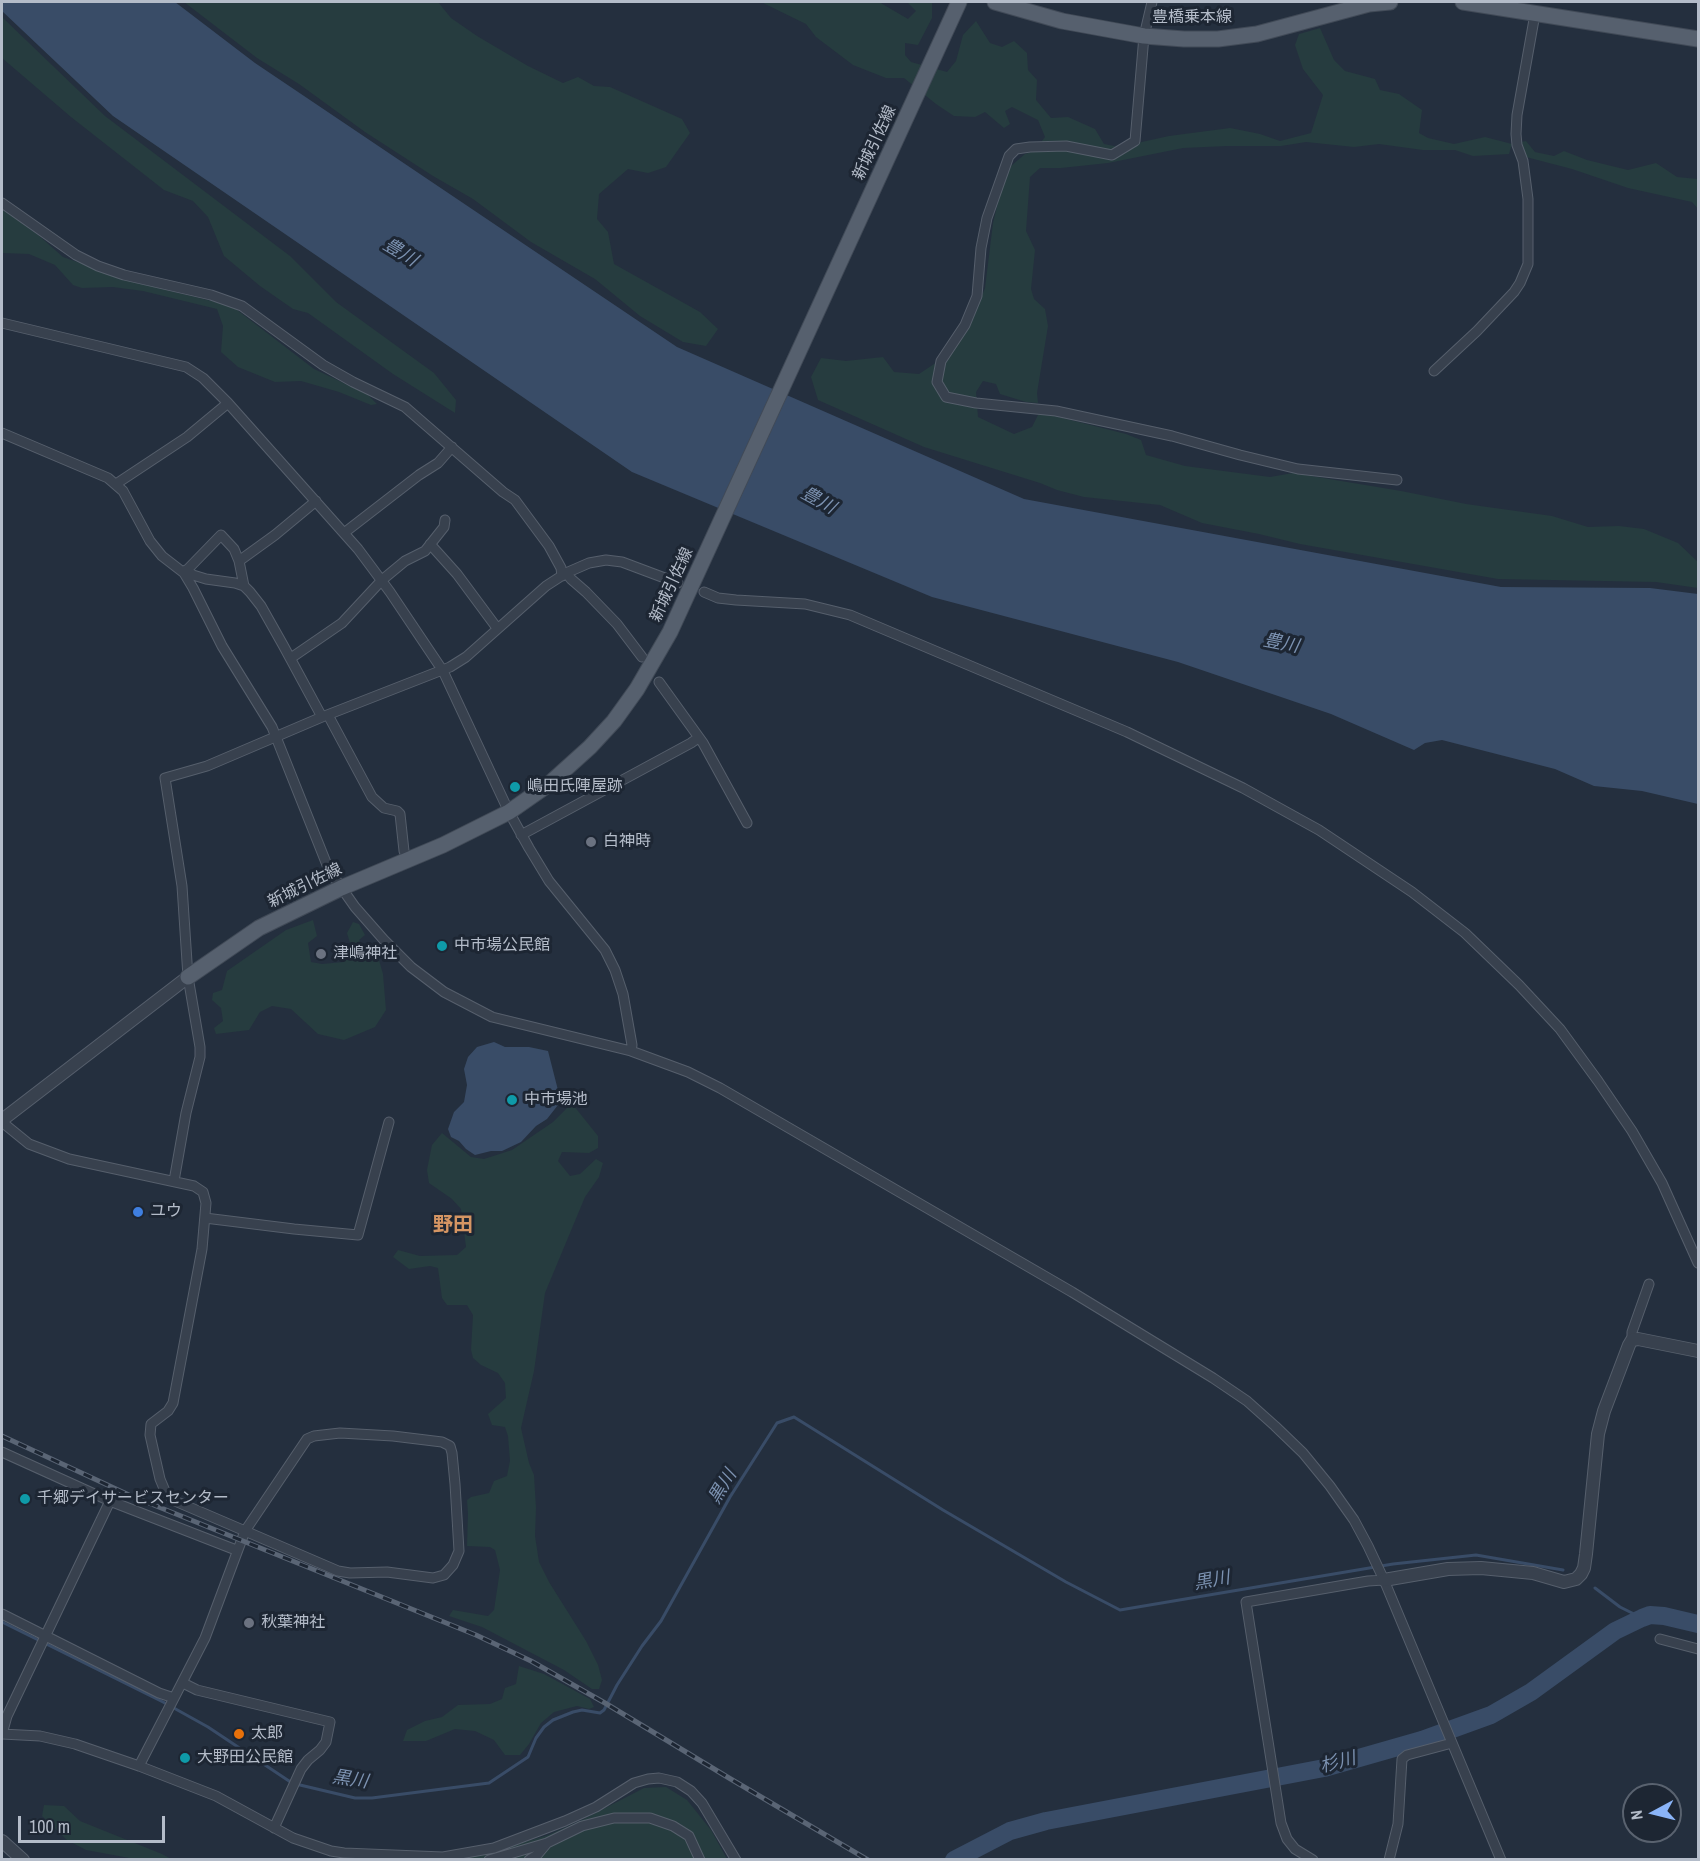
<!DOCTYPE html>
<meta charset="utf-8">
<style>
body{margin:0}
#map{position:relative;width:1700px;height:1861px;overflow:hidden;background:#242f3e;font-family:"Archivo Narrow",sans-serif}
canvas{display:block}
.frame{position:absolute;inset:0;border:3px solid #b4bcc9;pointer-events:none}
.north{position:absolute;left:1622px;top:1783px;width:60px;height:60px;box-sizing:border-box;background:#1d2633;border:2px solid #59626f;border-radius:50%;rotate:263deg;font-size:16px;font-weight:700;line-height:24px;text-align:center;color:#b4bcc9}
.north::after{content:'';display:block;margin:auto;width:21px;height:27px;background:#8ab4f8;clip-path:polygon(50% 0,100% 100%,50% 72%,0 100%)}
.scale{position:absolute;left:18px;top:1816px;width:147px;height:27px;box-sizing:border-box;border:3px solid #b4bcc9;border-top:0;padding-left:8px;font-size:18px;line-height:21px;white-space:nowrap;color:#b4bcc9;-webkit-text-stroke:4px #1d2633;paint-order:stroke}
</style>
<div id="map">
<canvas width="1700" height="1861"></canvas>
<div class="frame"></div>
<div class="north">N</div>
<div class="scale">100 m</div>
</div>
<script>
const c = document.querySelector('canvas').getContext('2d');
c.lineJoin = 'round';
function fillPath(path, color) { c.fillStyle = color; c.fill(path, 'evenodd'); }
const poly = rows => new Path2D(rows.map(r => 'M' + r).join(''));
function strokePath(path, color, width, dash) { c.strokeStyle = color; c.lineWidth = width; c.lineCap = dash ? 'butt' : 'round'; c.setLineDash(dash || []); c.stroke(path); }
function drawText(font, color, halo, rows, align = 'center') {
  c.font = font + ' "Archivo Narrow","Noto Sans JP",sans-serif'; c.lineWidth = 6; c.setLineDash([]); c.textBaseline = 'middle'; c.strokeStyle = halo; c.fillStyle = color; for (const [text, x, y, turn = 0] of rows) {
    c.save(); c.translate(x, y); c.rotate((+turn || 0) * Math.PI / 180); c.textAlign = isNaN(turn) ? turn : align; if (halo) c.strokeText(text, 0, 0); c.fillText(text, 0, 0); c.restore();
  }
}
const green = poly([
 [184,2,438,2,451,18,477,36,528,66,563,83,578,77,594,86,610,87,682,119,690,133,666,167,648,173,628,169,599,194,597,219,608,232,614,264,700,312,718,329,706,346,683,342,640,316,595,279,531,242,473,199,433,176,365,132,299,84,257,58],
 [761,2,879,2,908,19,916,11,907,2,932,2,932,18,918,45,905,43,905,55,911,62,947,72,956,61,963,35,976,21,990,43,1002,47,1014,41,1027,53,1028,70,1037,80,1036,100,1051,118,1068,117,1095,129,1104,144,1119,147,1169,136,1230,128,1260,134,1280,141,1311,133,1323,95,1303,69,1295,45,1299,34,1320,28,1334,60,1345,71,1375,79,1380,90,1399,94,1422,110,1419,133,1428,138,1454,144,1485,137,1512,144,1509,154,1473,156,1455,150,1423,150,1379,144,1354,147,1306,142,1281,146,1227,146,1183,148,1108,163,1061,168,1040,168,1030,177,1026,231,1035,250,1031,289,1034,299,1045,309,1048,326,1037,393,1038,403,1026,402,1000,394,996,384,983,381,976,392,978,417,1014,434,1032,427,1038,415,1051,415,1126,434,1141,440,1146,455,1185,466,1270,477,1293,473,1401,491,1466,504,1552,516,1588,527,1619,526,1644,529,1678,543,1698,562,1698,588,1656,582,1498,579,1300,544,1259,534,1202,523,1160,505,1084,497,1057,490,1040,483,924,447,818,400,811,377,821,358,846,361,883,357,894,372,919,374,949,354,970,326,985,288,993,223,1001,190,1011,166,1025,154,1034,151,1045,137,1038,120,1012,107,1005,111,1010,124,1004,128,985,112,975,117,954,116,936,104,904,78,886,78,853,65,816,37,806,24],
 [2,17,105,116,290,256,336,302,434,373,456,400,455,413,393,374,308,313,293,309,260,286,224,256,208,217,193,201,164,190,71,117,2,58],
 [1526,141,1535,152,1554,156,1564,151,1587,160,1628,170,1656,163,1677,177,1698,179,1698,209,1692,202,1628,188,1572,169,1526,157,1521,142],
 [2,209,37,234,63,257,134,282,232,306,314,369,367,394,377,404,371,405,339,392,301,381,275,382,238,367,221,352,223,326,217,309,143,291,113,287,82,288,73,285,55,265,29,254,2,253],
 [313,920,317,936,308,943,311,962,322,964,343,962,353,953,347,933,353,922,359,924,365,935,359,940,363,947,377,953,383,974,386,1010,375,1027,344,1040,318,1034,291,1009,272,1006,260,1012,249,1030,216,1034,214,1028,223,1021,221,1008,212,1000,213,993,222,990,227,971,286,930],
 [574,1106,598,1136,598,1148,589,1153,562,1152,558,1161,570,1176,580,1174,596,1159,603,1163,599,1177,585,1197,545,1293,534,1371,521,1428,529,1463,534,1475,536,1508,535,1536,539,1562,549,1582,586,1641,598,1665,602,1680,599,1689,592,1689,564,1670,482,1627,449,1616,453,1610,488,1616,494,1610,500,1570,495,1550,490,1547,467,1546,468,1514,467,1500,471,1497,489,1493,494,1481,507,1476,510,1461,508,1436,505,1427,492,1425,488,1414,506,1398,505,1383,498,1373,481,1365,473,1358,471,1350,473,1315,467,1305,447,1305,442,1298,438,1268,430,1266,409,1269,393,1257,398,1250,420,1256,457,1255,466,1247,461,1209,452,1199,429,1183,427,1170,432,1145,442,1133,471,1157,484,1159,512,1150,553,1122,567,1108],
 [519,1666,544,1674,590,1699,594,1707,589,1709,577,1706,554,1712,541,1723,529,1744,520,1755,505,1755,494,1740,475,1731,455,1729,426,1741,403,1741,407,1730,425,1721,442,1717,458,1705,490,1704,502,1699,505,1688,516,1684],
 [666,1787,687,1800,711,1830,727,1859,469,1860,470,1857,486,1854,548,1835,582,1820,644,1788],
 [44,1805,64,1806,80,1821,162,1854,171,1859,135,1859,86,1850,67,1840,42,1816]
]);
const water = poly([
 [2,2,175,2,255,63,677,347,1024,499,1501,587,1650,588,1698,594,1698,804,1642,791,1594,786,1555,769,1442,740,1425,743,1414,750,1331,714,1178,662,932,597,632,472,113,116,2,11],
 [494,1042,505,1047,529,1047,548,1051,560,1098,558,1105,547,1119,536,1126,521,1142,502,1151,491,1151,475,1155,466,1149,459,1141,451,1137,448,1129,454,1112,464,1102,467,1085,464,1069,468,1057,477,1047]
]);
const stream = poly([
 [1595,1588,1620,1607,1642,1618],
 [2,1622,163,1702,208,1727,289,1781,300,1785,355,1798,372,1798,489,1783,528,1757,536,1738,544,1727,553,1720,573,1712,582,1710,600,1713,604,1710,617,1685,642,1646,661,1621,730,1497,777,1423,794,1417,943,1510,1066,1582,1120,1610,1393,1564,1476,1555,1563,1570]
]);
const river = poly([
 [954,1860,1010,1831,1046,1821,1324,1768,1422,1740,1491,1715,1531,1692,1615,1631,1642,1618,1650,1615,1664,1616,1698,1624]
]);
const minor = poly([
 [1152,2,1144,36,1135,141,1112,155,1066,146,1030,147,1016,149,1009,156,987,218,981,248,977,296,965,325,941,361,937,382,946,397,976,403,1056,411,1172,436,1240,455,1298,469,1397,480],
 [2,203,76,255,98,266,124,275,211,295,242,306,323,365,353,382,405,407,503,492,515,500,549,546,561,568,562,576],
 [2,323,186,367,203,378,228,403,358,549,390,592,443,671,509,812,529,848,549,881,605,950,615,970,623,994,632,1045,631,1051],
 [1434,371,1477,331,1514,292,1520,283,1528,264,1528,199,1523,161,1517,145,1516,134,1517,115,1535,14],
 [2,433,108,478,123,491,150,541,162,556,184,573,193,588,222,646,272,727,329,870,355,907,384,940,411,967,444,992,492,1017,631,1051,688,1072,720,1088,1072,1292,1213,1378,1247,1401,1275,1426,1303,1453,1330,1486,1354,1520,1368,1546,1384,1580,1501,1860],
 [116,484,187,437,228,403],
 [344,533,419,475,438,463,452,447],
 [430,544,457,574,497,628],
 [239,561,275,535,316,501],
 [186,570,193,575,206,579,235,583,244,586,250,592,261,606,283,645,322,717],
 [184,573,221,535,234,549,239,561,244,586],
 [566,573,571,579,586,592,617,624,642,657],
 [704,592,718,598,736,600,805,604,850,615,1127,732,1243,788,1319,830,1412,892,1465,933,1519,985,1560,1029,1598,1081,1632,1131,1662,1183,1698,1263],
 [291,658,342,623,382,580,405,561,425,551,444,527,445,520],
 [659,682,703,743,747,823],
 [328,715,372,797,384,808,397,811,400,814,404,851,408,860],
 [521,835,691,743,698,738],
 [2,1122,29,1144,69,1159,194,1186,203,1192,206,1203,202,1249,173,1403,168,1411,151,1424,150,1435,160,1479,165,1491,175,1501,245,1531,205,1638,139,1766],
 [174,1181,186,1113,200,1057,200,1047,188,977,182,886,165,778,207,766,322,717,450,667,466,657,546,586,566,573,589,563,606,560,622,562,678,583],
 [205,1218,294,1229,358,1235,389,1122],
 [1632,1340,1632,1332,1649,1284],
 [340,1433,393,1436,442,1442,450,1446,452,1453,455,1484,459,1551,453,1565,444,1575,433,1578,387,1572,350,1573,338,1571,245,1531,307,1439,314,1436,340,1433],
 [2,1452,110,1501,236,1550],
 [2,1614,159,1693,174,1698],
 [1660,1639,1698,1649],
 [183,1683,197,1690,330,1722,326,1742,320,1750,308,1760,301,1769,274,1828],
 [2,1734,40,1736,75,1744,139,1766,216,1796,293,1838,331,1851,344,1853,443,1857,494,1848,565,1821,596,1807,634,1783,648,1779,659,1778,677,1782,691,1791,702,1803,736,1860],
 [2,1734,7,1716,110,1501],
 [547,1843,582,1826,614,1818,650,1818,673,1826,689,1836,700,1860],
 [489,1860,547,1843,537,1855,529,1860],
 [1313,1860,1295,1849,1287,1839,1281,1823,1246,1602,1368,1581,1384,1580],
 [1389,1860,1398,1824,1402,1759,1407,1755,1452,1743]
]);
const tertiary = poly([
 [2,1120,188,977],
 [1384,1580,1448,1569,1481,1568,1533,1573,1564,1582,1576,1579,1581,1574,1584,1568,1586,1554,1598,1434,1604,1411,1629,1345,1632,1340,1638,1339,1698,1351],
 [2,1841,23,1860]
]);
const primary = poly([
 [995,2,1062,21,1144,36,1184,39,1218,39,1257,34,1369,4,1390,2],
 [1463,2,1698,39],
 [188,977,259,928,341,888,443,845,509,812,549,784,590,747,614,721,637,689,670,632,959,2]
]);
const rail = poly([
 [2,1436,129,1495,476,1635,531,1661,605,1703,729,1778,868,1860]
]);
const markers = [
 [515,787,6,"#0f9aa8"],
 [591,842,6,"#6b7280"],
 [442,946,6,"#0f9aa8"],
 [321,954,6,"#6b7280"],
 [512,1100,6,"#0f9aa8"],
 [138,1212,6,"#3f7fe0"],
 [25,1499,6,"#0f9aa8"],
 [249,1623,6,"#6b7280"],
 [239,1734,6,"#e8710a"],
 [185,1758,6,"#0f9aa8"]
];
const streetNames = [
 ["豊橋乗本線",1192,18],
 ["新城引佐線",875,143,-65],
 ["新城引佐線",672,585,-65],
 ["新城引佐線",305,886,-26]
];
const poiNames = [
 ["嶋田氏陣屋跡",527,787],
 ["白神時",603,842],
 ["中市場公民館",454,946],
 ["津嶋神社",333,954],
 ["中市場池",524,1100],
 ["ユウ",150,1212],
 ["千郷デイサービスセンター",37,1499],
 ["秋葉神社",261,1623],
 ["太郎",251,1734],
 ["大野田公民館",197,1758]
];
const waterNames = [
 ["豊川",400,253,31],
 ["豊川",818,501,29],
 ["豊川",1281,644,11],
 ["黒川",723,1487,-59],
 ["黒川",1212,1581,-10],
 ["杉川",1338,1763,-15],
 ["黒川",350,1780,9]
];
const quarterNames = [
 ["野田",453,1226]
];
fillPath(green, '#263c3f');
fillPath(water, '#394c67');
strokePath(stream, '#394c67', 3);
strokePath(river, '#394c67', 18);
strokePath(minor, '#565f6c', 11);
strokePath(tertiary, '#565f6c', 14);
strokePath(primary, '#414a57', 17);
strokePath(minor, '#38414e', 9);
strokePath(tertiary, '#38414e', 12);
strokePath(primary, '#56606e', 15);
strokePath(rail, '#5a6575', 5);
strokePath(rail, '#1d2633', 3, [9]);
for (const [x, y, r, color] of markers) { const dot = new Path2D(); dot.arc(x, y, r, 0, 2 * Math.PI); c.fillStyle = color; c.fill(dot); strokePath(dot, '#1d2633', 2); }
drawText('16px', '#b4bcc9', '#1d2633', streetNames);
drawText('16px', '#b4bcc9', '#1d2633', poiNames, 'left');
drawText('italic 18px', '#7c92b1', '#1d2633', waterNames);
drawText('bold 20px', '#d59563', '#1d2633', quarterNames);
</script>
